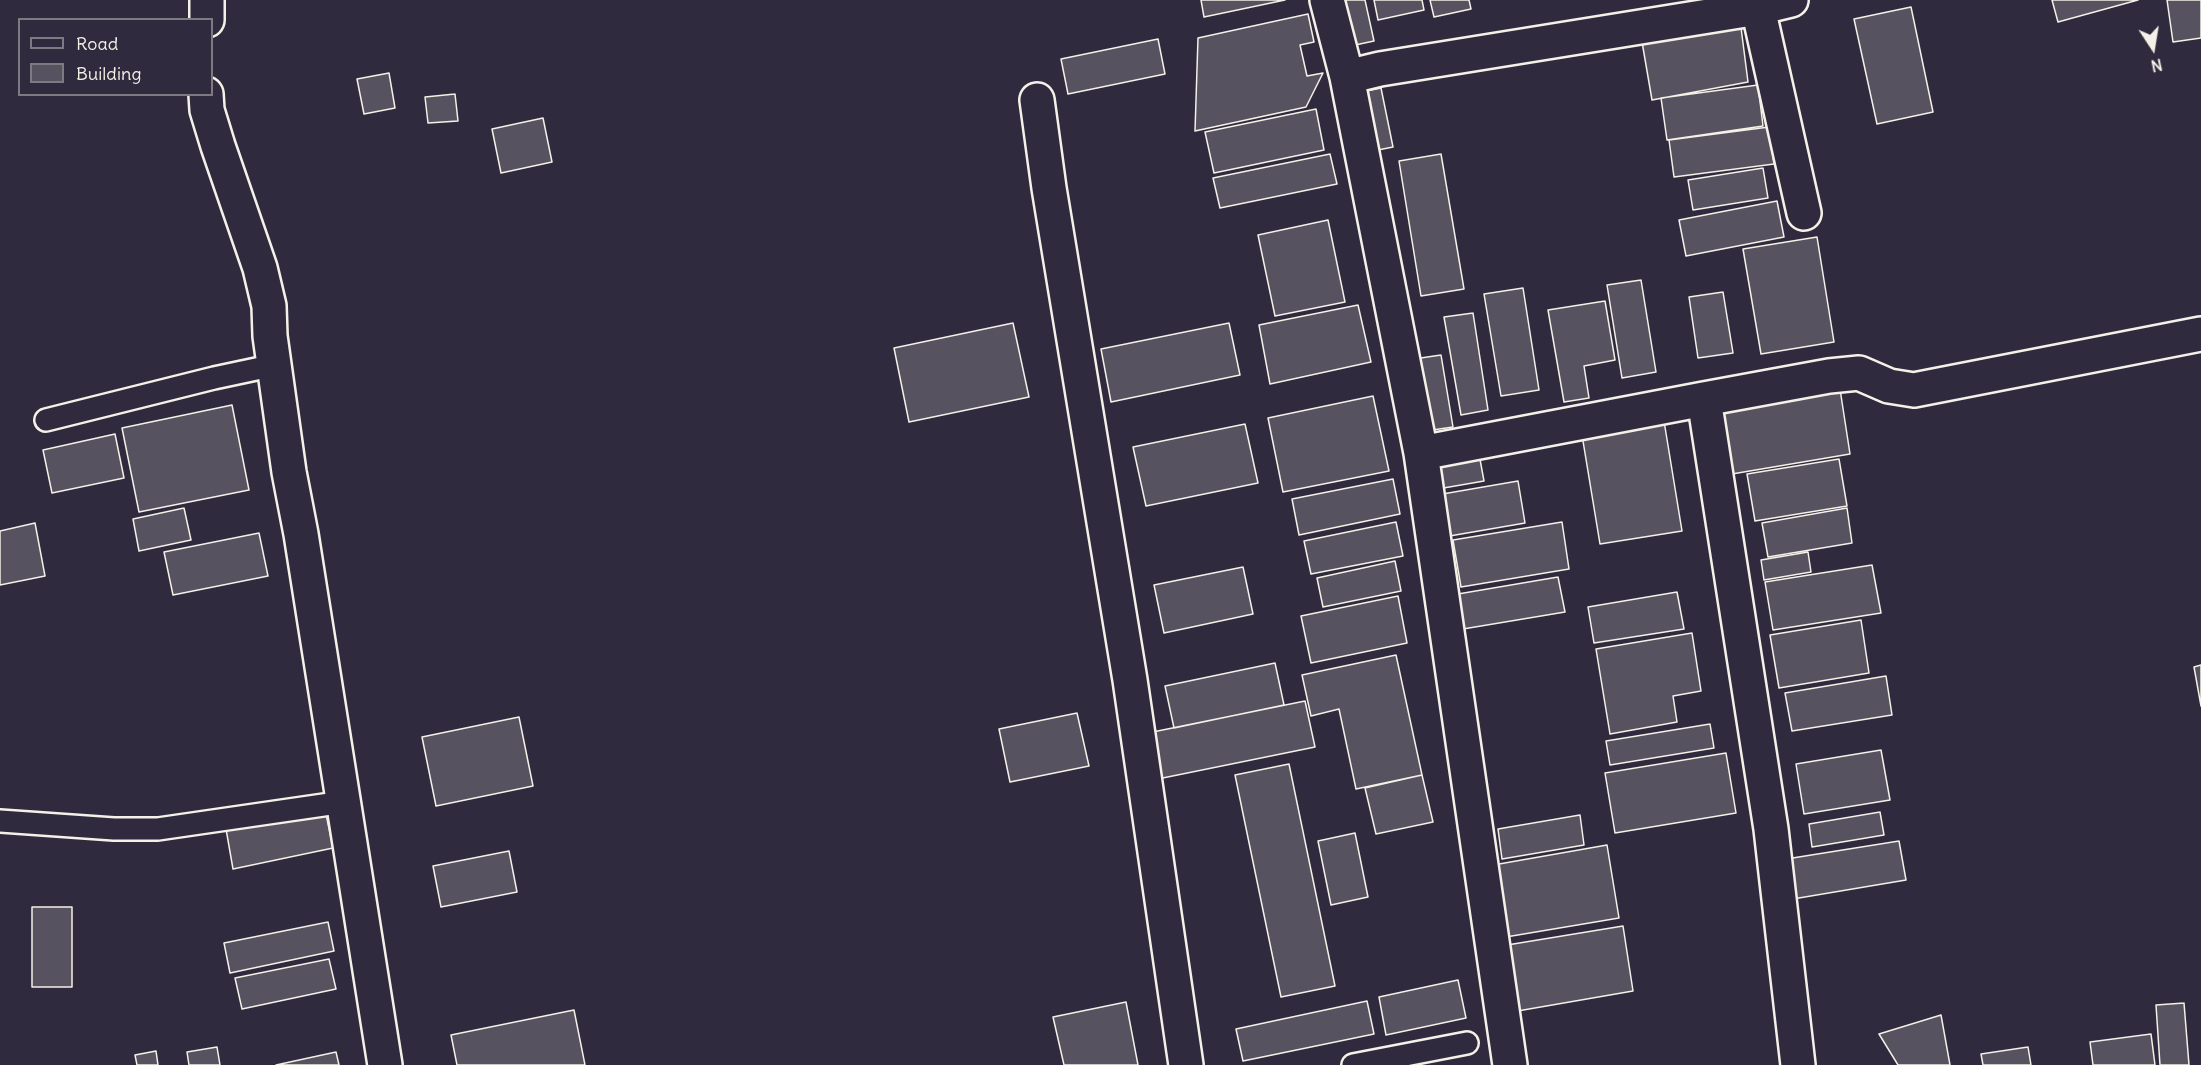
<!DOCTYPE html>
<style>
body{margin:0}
#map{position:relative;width:2201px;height:1065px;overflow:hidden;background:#2f2a3d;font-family:Delius,sans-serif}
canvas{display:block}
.legend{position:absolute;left:18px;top:18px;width:195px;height:78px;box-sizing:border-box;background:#2f2a3d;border:2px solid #7e7a81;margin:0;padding:8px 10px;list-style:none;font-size:18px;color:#f4f1e8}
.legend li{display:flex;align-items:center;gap:12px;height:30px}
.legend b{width:30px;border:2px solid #7e7a81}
.north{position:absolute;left:2123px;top:18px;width:60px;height:60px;-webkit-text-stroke:4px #2f2a3d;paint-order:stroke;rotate:168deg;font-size:16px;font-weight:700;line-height:24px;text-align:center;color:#f4f1e8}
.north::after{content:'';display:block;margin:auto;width:21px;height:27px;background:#f4f1e8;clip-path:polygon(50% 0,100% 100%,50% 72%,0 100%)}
</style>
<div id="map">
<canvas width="2201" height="1065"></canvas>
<ul class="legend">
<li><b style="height:8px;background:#2f2a3d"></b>Road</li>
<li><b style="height:16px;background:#56525f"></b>Building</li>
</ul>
<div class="north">N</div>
</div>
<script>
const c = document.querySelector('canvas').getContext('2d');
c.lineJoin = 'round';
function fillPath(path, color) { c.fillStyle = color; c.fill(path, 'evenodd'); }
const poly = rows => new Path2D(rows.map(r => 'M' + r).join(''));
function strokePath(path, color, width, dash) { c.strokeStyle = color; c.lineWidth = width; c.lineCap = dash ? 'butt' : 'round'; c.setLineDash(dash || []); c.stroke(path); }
const building = poly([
 [1201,0,1285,0,1204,17,1201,0],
 [1331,0,1365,0,1374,41,1341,48,1331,0],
 [1374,0,1422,0,1424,10,1378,20,1374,0],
 [1430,0,1469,0,1471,9,1434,17,1430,0],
 [2052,0,2138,0,2058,22,2052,0],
 [2167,0,2201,0,2201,38,2173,42,2167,0],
 [1911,7,1933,112,1877,124,1854,19,1911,7],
 [1739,12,1748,82,1652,100,1641,36,1739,12],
 [1308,14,1314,42,1300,45,1307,76,1323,73,1306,107,1195,131,1198,38,1308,14],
 [1158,39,1165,74,1068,94,1061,59,1158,39],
 [389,73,395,108,364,114,357,79,389,73],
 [1758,85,1763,126,1667,140,1661,98,1758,85],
 [1381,88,1393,147,1368,152,1356,93,1381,88],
 [455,94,458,121,428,123,425,97,455,94],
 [1316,109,1324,150,1214,173,1205,132,1316,109],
 [543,118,552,162,501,173,492,129,543,118],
 [1769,127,1774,164,1674,177,1669,140,1769,127],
 [1330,154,1337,184,1220,208,1213,178,1330,154],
 [1441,154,1464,289,1421,296,1399,161,1441,154],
 [1763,168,1768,198,1693,210,1688,180,1763,168],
 [1777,201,1784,237,1686,256,1679,220,1777,201],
 [1328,220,1345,302,1275,316,1258,235,1328,220],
 [1817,237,1834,342,1761,354,1743,249,1817,237],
 [1641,280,1656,372,1622,378,1607,285,1641,280],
 [1523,288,1539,390,1501,396,1484,294,1523,288],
 [1723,292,1733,353,1698,358,1689,297,1723,292],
 [1605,301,1615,360,1584,366,1589,398,1564,402,1548,310,1605,301],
 [1358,305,1371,362,1270,384,1259,325,1358,305],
 [1473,313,1488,410,1461,415,1444,317,1473,313],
 [1013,323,1029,397,909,422,894,348,1013,323],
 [1229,323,1240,375,1111,402,1101,349,1229,323],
 [1441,355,1453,427,1419,432,1407,360,1441,355],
 [1840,389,1850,454,1732,474,1721,409,1840,389],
 [1373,396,1389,471,1283,492,1268,418,1373,396],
 [232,405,249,490,139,512,122,428,232,405],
 [1664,421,1682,531,1600,544,1582,435,1664,421],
 [1245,424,1258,483,1146,506,1133,447,1245,424],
 [115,434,124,478,52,493,43,450,115,434],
 [1479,454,1484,481,1432,490,1427,462,1479,454],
 [1839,459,1847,506,1755,521,1747,474,1839,459],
 [1393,479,1400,514,1299,535,1292,499,1393,479],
 [1518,481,1525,523,1438,538,1431,496,1518,481],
 [184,508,191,540,139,551,133,519,184,508],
 [1847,508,1852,543,1768,557,1762,523,1847,508],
 [1396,522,1403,556,1311,574,1304,541,1396,522],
 [1562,522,1569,569,1461,587,1453,540,1562,522],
 [35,523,45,576,0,585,0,531,35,523],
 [259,533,268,576,173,595,164,552,259,533],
 [1808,552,1811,572,1764,580,1761,560,1808,552],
 [1395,561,1401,591,1323,607,1317,578,1395,561],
 [1872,565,1881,613,1773,630,1765,582,1872,565],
 [1243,567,1253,614,1164,633,1154,585,1243,567],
 [1558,577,1565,612,1463,629,1458,594,1558,577],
 [1677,592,1684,629,1594,643,1588,607,1677,592],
 [1398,596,1407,643,1311,663,1301,616,1398,596],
 [1861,620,1869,673,1779,688,1770,635,1861,620],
 [1692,633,1701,691,1673,696,1677,722,1610,734,1596,649,1692,633],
 [1396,655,1422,775,1356,789,1339,709,1311,716,1302,675,1396,655],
 [1275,663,1284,705,1174,728,1165,686,1275,663],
 [2201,665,2201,706,2194,667,2201,665],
 [1886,676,1892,715,1792,731,1785,693,1886,676],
 [1305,701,1315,747,1148,781,1138,735,1305,701],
 [1077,713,1089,766,1010,782,999,729,1077,713],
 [519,717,533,786,436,806,422,737,519,717],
 [1710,724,1714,748,1610,765,1606,741,1710,724],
 [1881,750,1890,800,1804,814,1796,764,1881,750],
 [1726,753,1736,813,1615,833,1605,773,1726,753],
 [1289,764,1335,986,1281,997,1235,775,1289,764],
 [1422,775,1433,822,1376,834,1365,788,1422,775],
 [325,809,333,848,233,869,226,829,325,809],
 [1880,812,1884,835,1812,847,1809,824,1880,812],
 [1580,815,1584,845,1502,859,1498,829,1580,815],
 [1355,833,1368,897,1331,905,1318,841,1355,833],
 [1899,841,1906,880,1787,900,1780,860,1899,841],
 [1607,845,1619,918,1494,939,1482,867,1607,845],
 [509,851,517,892,441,907,433,866,509,851],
 [32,907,72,907,72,987,32,987,32,907],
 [328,922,334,951,230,973,224,943,328,922],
 [1623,926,1633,991,1506,1013,1495,947,1623,926],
 [329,959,336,989,242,1009,235,978,329,959],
 [1458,980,1466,1018,1386,1035,1379,997,1458,980],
 [1367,1001,1374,1034,1243,1061,1236,1029,1367,1001],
 [1126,1002,1138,1065,1064,1065,1053,1017,1126,1002],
 [2184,1003,2189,1065,2160,1065,2156,1005,2184,1003],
 [574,1010,585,1065,457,1065,451,1035,574,1010],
 [1941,1015,1950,1065,1898,1065,1879,1034,1941,1015],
 [2151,1034,2155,1065,2093,1065,2090,1042,2151,1034],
 [217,1047,220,1065,189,1065,187,1052,217,1047],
 [2028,1047,2031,1065,1983,1065,1981,1054,2028,1047],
 [156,1051,158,1065,137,1065,135,1055,156,1051],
 [336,1052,339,1065,276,1065,336,1052]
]);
const service = poly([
 [46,420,214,378,275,365],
 [0,821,114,829,158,829,344,802],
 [1353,1065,1467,1043]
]);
const minor = poly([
 [1327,0,1347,77],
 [1758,8,1804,213],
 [207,20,207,0],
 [206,94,207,110,218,146,260,268,269,306,270,336,289,472,301,534,385,1065],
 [1037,100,1049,188,1130,680,1186,1065],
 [1421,453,1704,399],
 [1510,1065,1421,453,1347,77,1380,69,1758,8,1791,0],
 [1798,1065,1771,829,1704,399,1829,376,1859,373,1889,386,1914,390,2201,334]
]);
fillPath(building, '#56525f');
strokePath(building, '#f4f1e8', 1.5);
strokePath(service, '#f4f1e8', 26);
strokePath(minor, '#f4f1e8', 38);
strokePath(service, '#2f2a3d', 21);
strokePath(minor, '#2f2a3d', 33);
</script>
